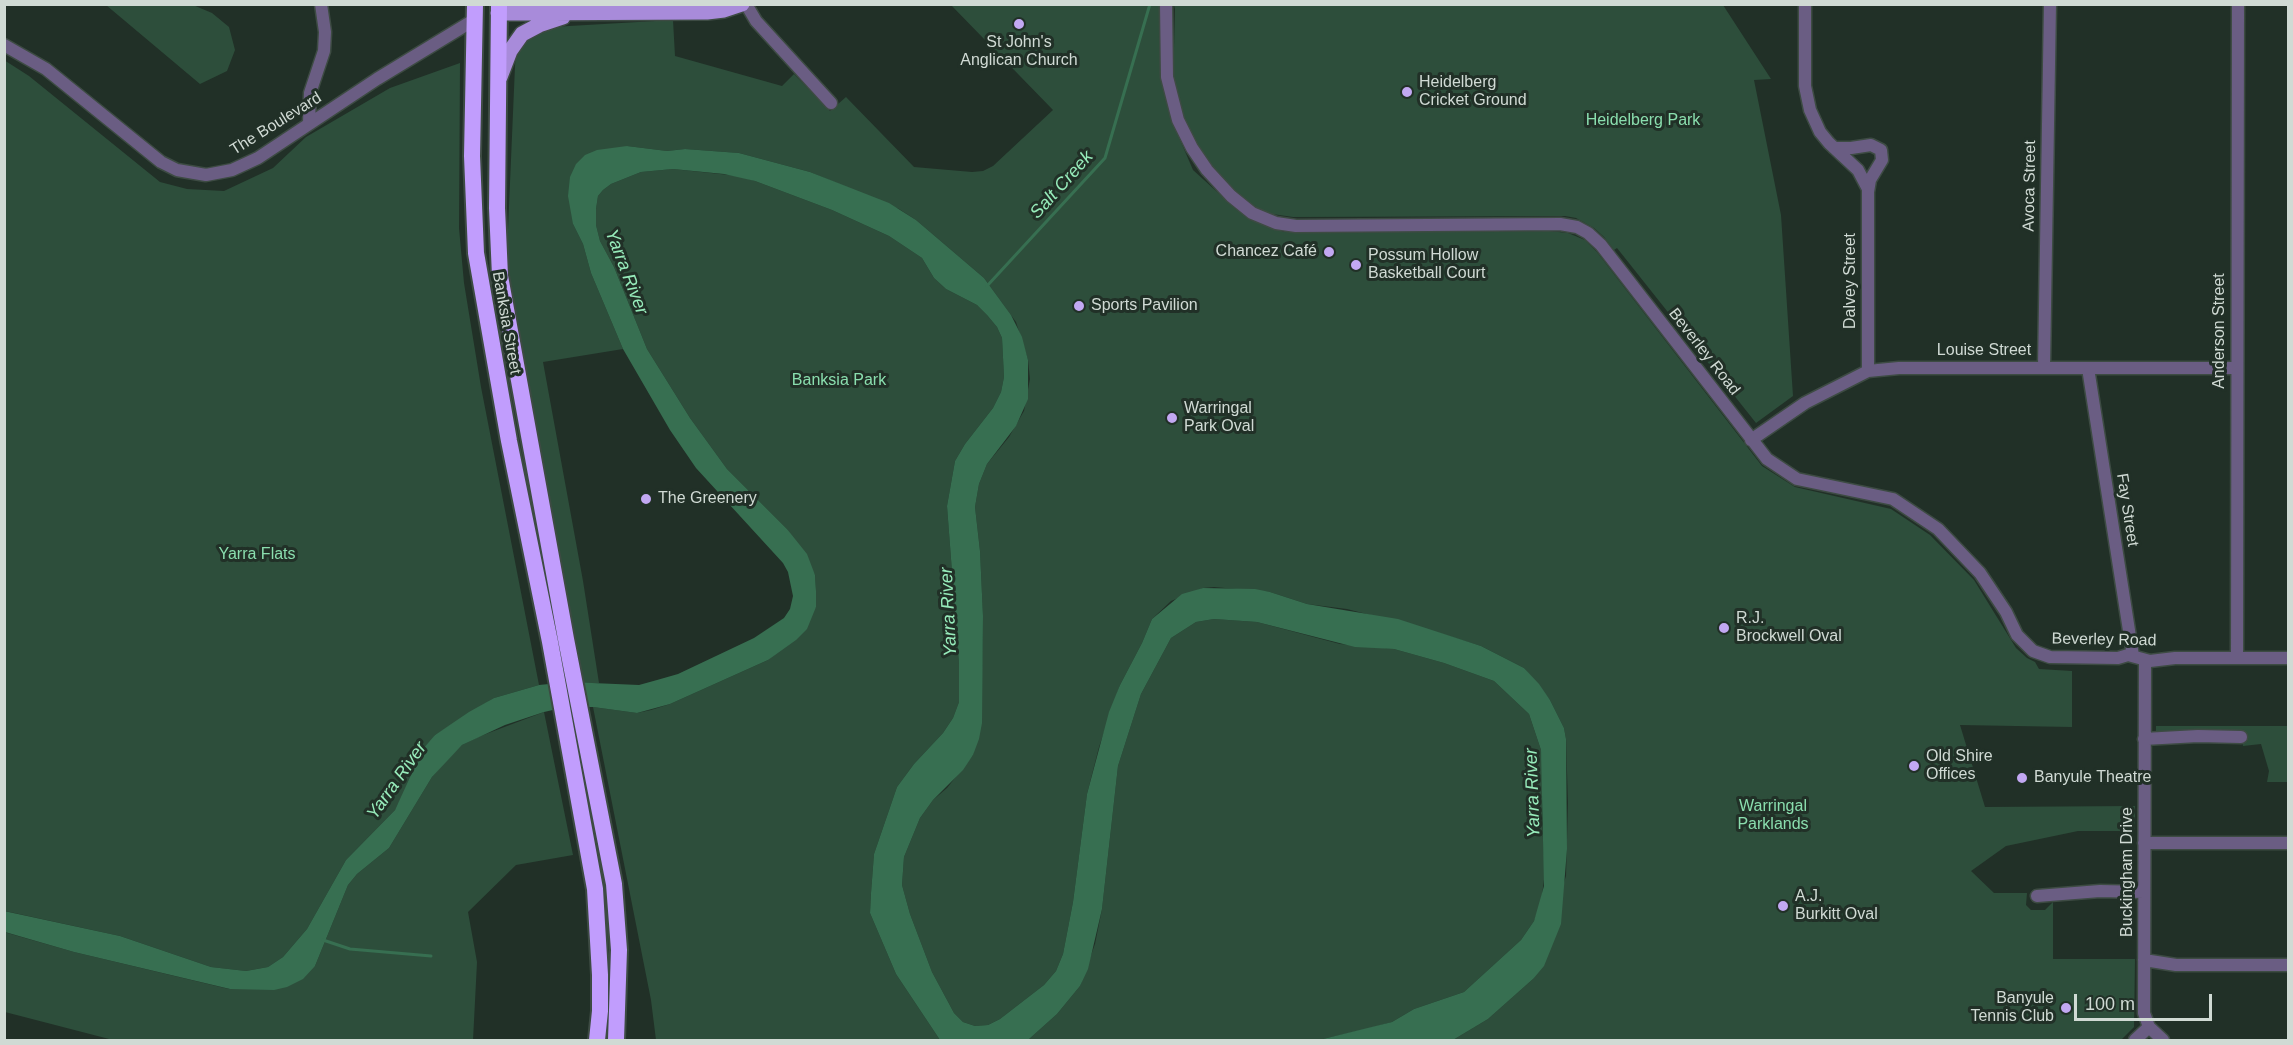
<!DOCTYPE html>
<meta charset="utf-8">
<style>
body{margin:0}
#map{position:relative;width:2293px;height:1045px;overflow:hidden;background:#213027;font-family:Helvetica,sans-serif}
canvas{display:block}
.frame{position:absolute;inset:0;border:6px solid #d0dad4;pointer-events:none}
.scale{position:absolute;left:2074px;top:994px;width:138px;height:27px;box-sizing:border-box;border:3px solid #d0dad4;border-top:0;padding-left:8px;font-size:18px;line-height:21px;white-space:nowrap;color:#d0dad4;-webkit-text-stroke:4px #213027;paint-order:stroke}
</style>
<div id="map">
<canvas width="2293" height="1045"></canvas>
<div class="frame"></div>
<div class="scale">100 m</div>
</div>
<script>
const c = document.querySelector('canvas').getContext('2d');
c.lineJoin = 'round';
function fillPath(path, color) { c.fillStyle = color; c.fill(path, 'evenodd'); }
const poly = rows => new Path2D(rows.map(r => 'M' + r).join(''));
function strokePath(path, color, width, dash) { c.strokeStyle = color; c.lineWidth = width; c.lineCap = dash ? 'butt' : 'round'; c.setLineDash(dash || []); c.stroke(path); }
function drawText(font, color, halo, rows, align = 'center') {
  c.font = font + ' Helvetica,sans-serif'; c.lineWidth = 6; c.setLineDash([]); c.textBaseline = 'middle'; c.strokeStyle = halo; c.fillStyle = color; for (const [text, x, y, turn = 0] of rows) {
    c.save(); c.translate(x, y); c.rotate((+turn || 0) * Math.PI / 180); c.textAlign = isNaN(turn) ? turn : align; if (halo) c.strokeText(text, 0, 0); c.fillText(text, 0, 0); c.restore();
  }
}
const green = poly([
 [106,5,193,5,212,13,229,27,235,50,227,71,200,84],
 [951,5,1161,5,1168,102,1178,135,1193,170,1236,209,1256,222,1284,232,1549,231,1568,233,1585,240,1597,252,1762,466,1795,487,1891,509,1930,535,1974,580,2016,648,2027,658,2035,662,2039,669,2072,671,2072,727,1960,725,1985,807,2135,806,2135,831,2078,831,2006,846,1971,871,1994,893,2027,893,2026,905,2031,910,2045,910,2053,902,2053,959,2135,959,2134,1027,2121,1040,1453,1040,1488,1019,1533,979,1566,876,1568,803,1566,739,1564,728,1550,700,1524,668,1481,646,1429,630,1347,609,1307,604,1270,592,1214,587,1203,588,1171,601,1152,619,1142,643,1120,685,1099,747,1087,794,1073,902,1063,954,1056,971,1044,985,1000,1019,988,1025,975,1026,963,1022,954,1013,932,972,910,914,902,885,904,857,920,818,933,800,947,788,973,755,982,667,983,616,980,551,975,507,979,484,987,464,1009,437,1024,411,1030,379,1028,360,1016,322,984,278,916,220,899,209,810,172,739,153,685,149,667,151,627,146,573,224,583,244,591,273,623,349,543,362,583,581,599,683,584,683,536,438,508,274,507,253,515,66,516,54,524,40,552,27,673,20,675,56,782,86,794,74,830,111,846,97,914,167,972,172,983,171,993,166,1053,110],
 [1174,5,1723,5,1771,79,1754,80,1781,215,1793,396,1756,423,1617,248,1614,250,1604,237,1594,228,1576,218,1565,216,1293,217,1272,214,1254,207,1227,185,1209,165,1190,136,1174,91,1172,59,1174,47,1175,9],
 [4,60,29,76,160,182,187,189,224,191,273,168,306,137,390,88,460,63,459,228,464,283,481,387,539,685,494,698,435,735,395,810,346,860,307,929,283,957,268,967,246,971,211,967,120,936,5,911],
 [673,169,739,176,755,181,832,210,889,236,922,258,934,278,946,289,977,305,987,315,997,327,1002,338,1004,377,1001,392,993,408,965,444,955,461,947,506,959,664,959,702,953,718,943,733,914,764,897,787,874,854,871,893,870,913,896,974,940,1040,656,1040,651,1000,593,707,637,713,651,710,670,704,768,660,816,607,816,591,815,575,787,529,727,469,690,418,647,349,614,267,600,241,596,225,596,209,598,196,603,190,611,184,641,172],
 [1214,619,1257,622,1340,644,1394,649,1444,663,1494,681,1529,714,1541,750,1543,764,1542,822,1545,872,1541,903,1534,921,1521,940,1464,992,1414,1009,1392,1022,1367,1029,1323,1039,1028,1040,1057,1014,1080,986,1095,944,1102,909,1118,766,1141,694,1171,638,1196,622],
 [544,712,573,855,516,865,468,912,477,962,473,1040,113,1040,5,1012,4,932,74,952,229,989,315,966,348,885,357,874,389,848,432,777,448,758,462,745,478,737],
 [2156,726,2288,726,2288,782,2267,782,2269,771,2261,744,2243,746,2241,733,2156,734]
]);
const water = poly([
 [627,146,667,151,685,149,739,153,810,172,889,203,916,220,984,278,1011,315,1022,337,1028,360,1028,399,1016,426,987,464,979,484,975,507,980,551,983,616,982,723,979,739,973,755,963,770,933,800,920,818,904,857,902,885,910,914,932,972,954,1013,963,1022,975,1026,988,1025,1000,1019,1044,985,1056,971,1063,954,1073,902,1087,794,1109,712,1120,685,1142,643,1152,619,1182,594,1203,588,1255,589,1270,592,1307,604,1398,619,1481,646,1524,668,1539,684,1550,700,1564,728,1566,739,1567,849,1561,924,1544,966,1533,979,1488,1019,1453,1040,1266,1040,1323,1039,1392,1022,1414,1009,1464,992,1521,940,1534,921,1544,886,1541,750,1529,714,1494,681,1444,663,1394,649,1355,647,1257,622,1214,619,1196,622,1171,638,1141,694,1118,766,1102,909,1088,969,1080,986,1057,1014,1028,1040,940,1040,896,974,870,913,871,893,874,854,897,787,914,764,943,733,953,718,959,702,959,664,947,506,955,461,965,444,993,408,1001,392,1004,377,1002,338,997,327,987,315,977,305,946,289,934,278,922,258,889,236,832,210,755,181,724,174,673,169,641,172,611,184,603,190,598,196,596,209,596,225,600,241,614,267,647,349,690,418,727,469,787,529,807,554,815,575,816,591,816,607,807,629,796,640,768,660,670,704,637,713,593,707,566,707,544,712,505,725,462,745,432,777,389,848,357,874,348,885,315,966,303,979,287,987,274,990,230,989,74,952,5,932,4,911,120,936,211,967,246,971,268,967,283,957,307,929,346,860,395,810,423,749,435,735,469,712,494,698,539,685,569,682,639,685,657,680,678,674,754,638,784,618,790,609,793,596,788,572,783,563,696,468,670,430,623,349,591,273,583,244,573,224,568,196,570,177,576,164,585,155,597,150]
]);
const stream = poly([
 [987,286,1105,158,1150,4],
 [323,940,350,949,431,956]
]);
const minor = poly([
 [746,4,756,21,831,103],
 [1166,4,1167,77,1178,120,1192,148,1207,170,1231,196,1252,213,1276,223,1296,226,1560,224,1577,227,1588,233,1601,245,1767,459,1797,479,1893,499,1938,529,1980,573,2006,612,2017,635,2033,651,2050,657,2118,658,2128,655,2150,661,2175,658,2288,658],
 [1805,4,1805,86,1810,110,1820,132,1829,143,1858,170,1868,189,1868,371],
 [4,45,46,69,161,162,177,170,206,175,232,170,258,158,377,79,474,20],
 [309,123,310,93,324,51,325,32,321,4],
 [1834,148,1851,148,1871,145,1881,150,1882,160,1870,180,1868,192],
 [2044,367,2050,4],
 [2088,368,2133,656],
 [1751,440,1805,403,1868,371,1899,368,2236,368],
 [2237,658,2238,4],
 [2145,660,2144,1013,2149,1027,2163,1040],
 [2144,739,2198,736,2241,737],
 [2144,843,2288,843],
 [2037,896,2100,891,2144,892],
 [2144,960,2176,965,2288,965],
 [2135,1040,2149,1027]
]);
const major = poly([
 [498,13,707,12,724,10,742,4],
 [500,77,510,51,522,34,539,25,563,17]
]);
const highway = poly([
 [475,4,472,156,476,253,509,441,550,642,595,889,600,975,600,1011,597,1040],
 [499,4,497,208,500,276,566,639,614,884,619,950,616,1040]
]);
const markers = [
 [1019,24,6,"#c2a8f2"],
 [1407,92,6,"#c2a8f2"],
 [1329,252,6,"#c2a8f2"],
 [1356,265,6,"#c2a8f2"],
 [1079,306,6,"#c2a8f2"],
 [1172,418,6,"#c2a8f2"],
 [646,499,6,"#c2a8f2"],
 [1724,628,6,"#c2a8f2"],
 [1914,766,6,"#c2a8f2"],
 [2022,778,6,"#c2a8f2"],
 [1783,906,6,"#c2a8f2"],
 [2066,1008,6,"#c2a8f2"]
];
const poiNames = [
 ["St John's",1019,43,"center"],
 ["Anglican Church",1019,61,"center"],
 ["Heidelberg",1419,83],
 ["Cricket Ground",1419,101],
 ["Chancez Café",1317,252,"right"],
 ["Possum Hollow",1368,256],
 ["Basketball Court",1368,274],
 ["Sports Pavilion",1091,306],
 ["Warringal",1184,409],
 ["Park Oval",1184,427],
 ["The Greenery",658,499],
 ["R.J.",1736,619],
 ["Brockwell Oval",1736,637],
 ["Old Shire",1926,757],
 ["Offices",1926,775],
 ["Banyule Theatre",2034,778],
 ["A.J.",1795,897],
 ["Burkitt Oval",1795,915],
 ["Banyule",2054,999,"right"],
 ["Tennis Club",2054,1017,"right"]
];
const parkNames = [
 ["Heidelberg Park",1643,121],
 ["Banksia Park",839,381],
 ["Yarra Flats",257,555],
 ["Warringal",1773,807],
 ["Parklands",1773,825]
];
const streetNames = [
 ["The Boulevard",276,124,-32],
 ["Avoca Street",2030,186,-89],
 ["Dalvey Street",1851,281,-90],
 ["Banksia Street",506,323,80],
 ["Anderson Street",2220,331,-90],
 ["Louise Street",1984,351],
 ["Beverley Road",1704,352,52],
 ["Fay Street",2127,510,81],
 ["Beverley Road",2104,640,1],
 ["Buckingham Drive",2128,872,-90]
];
const waterNames = [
 ["Salt Creek",1062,185,-48],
 ["Yarra River",626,272,69],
 ["Yarra River",949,612,-93],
 ["Yarra River",397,781,-55],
 ["Yarra River",1533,793,-92]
];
fillPath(green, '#2d4e3b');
fillPath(water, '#376f51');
strokePath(stream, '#376f51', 3);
strokePath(minor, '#3d4b43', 15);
strokePath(major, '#3d4b43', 18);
strokePath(highway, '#3d4b43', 20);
strokePath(minor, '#6a5d83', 12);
strokePath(major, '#a88bda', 15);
strokePath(highway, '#c19dfd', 16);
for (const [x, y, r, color] of markers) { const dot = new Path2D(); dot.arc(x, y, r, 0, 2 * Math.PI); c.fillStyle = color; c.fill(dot); strokePath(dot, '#213027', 2); }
drawText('16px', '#d0dad4', '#213027', poiNames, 'left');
drawText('16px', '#8adeae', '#213027', parkNames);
drawText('16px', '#d0dad4', '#213027', streetNames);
drawText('italic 18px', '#97ecbb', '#213027', waterNames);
</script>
